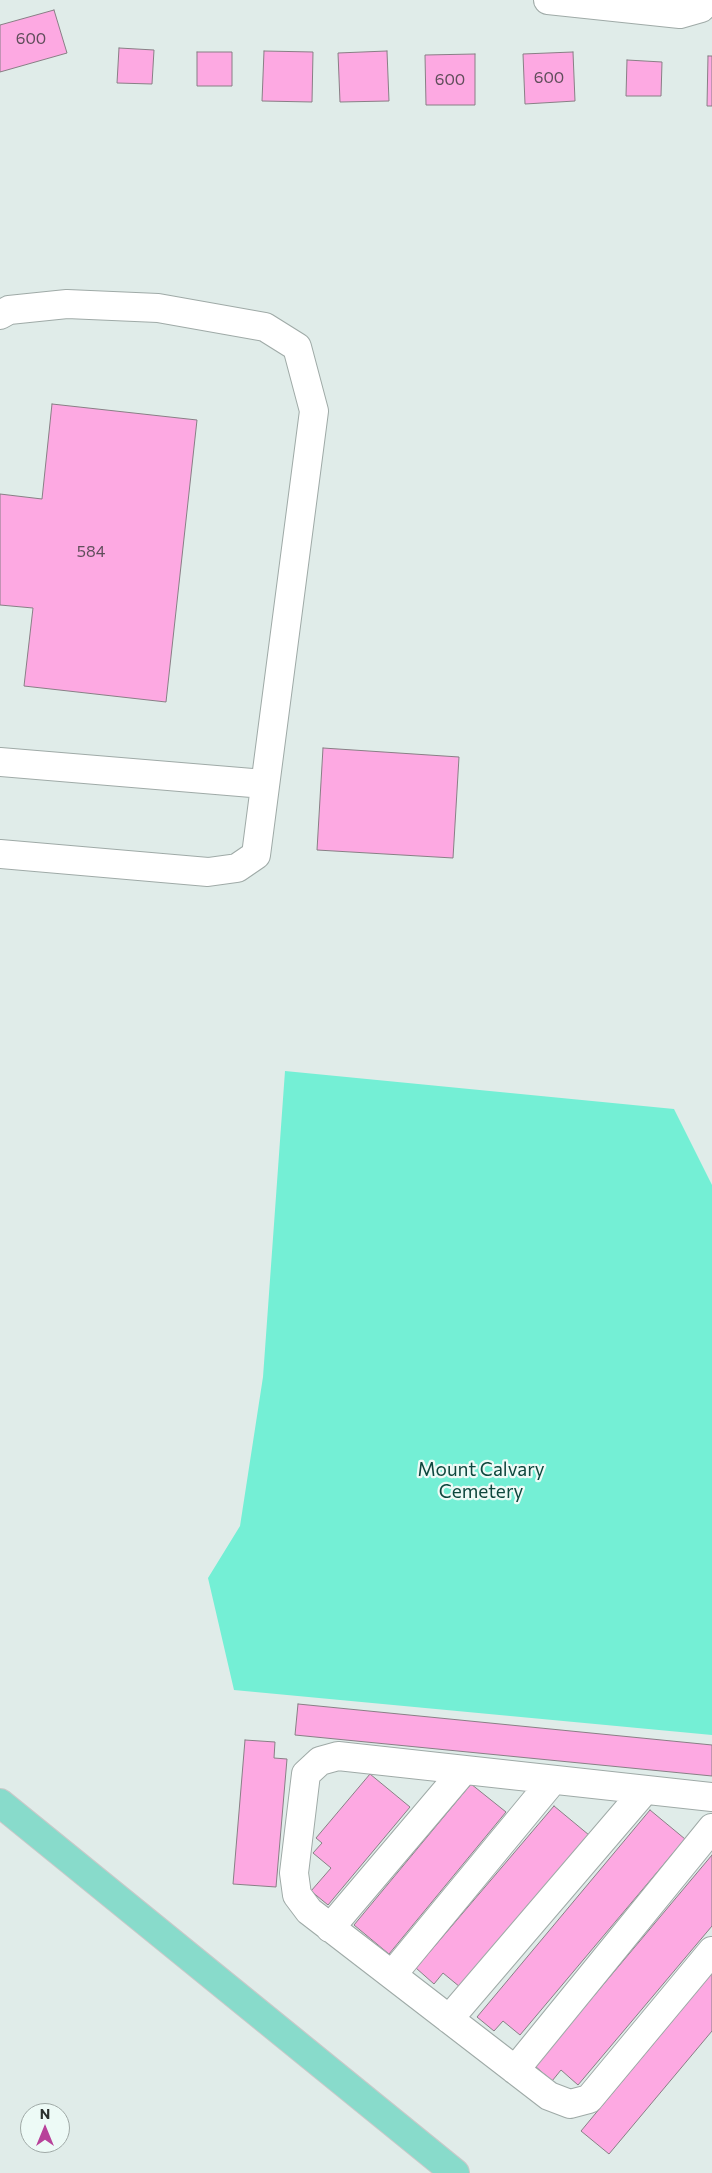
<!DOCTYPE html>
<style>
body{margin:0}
#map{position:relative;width:712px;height:2173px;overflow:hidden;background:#e0ece9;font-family:Commissioner,sans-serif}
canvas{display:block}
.north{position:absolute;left:20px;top:2103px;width:50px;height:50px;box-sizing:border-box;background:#edfaf6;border:1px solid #9fa9a6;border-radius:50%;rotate:0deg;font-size:14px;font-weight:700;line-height:20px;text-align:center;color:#2b302e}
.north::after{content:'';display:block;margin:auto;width:18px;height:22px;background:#b8429a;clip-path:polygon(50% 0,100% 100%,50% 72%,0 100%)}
</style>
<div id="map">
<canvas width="712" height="2173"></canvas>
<div class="north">N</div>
</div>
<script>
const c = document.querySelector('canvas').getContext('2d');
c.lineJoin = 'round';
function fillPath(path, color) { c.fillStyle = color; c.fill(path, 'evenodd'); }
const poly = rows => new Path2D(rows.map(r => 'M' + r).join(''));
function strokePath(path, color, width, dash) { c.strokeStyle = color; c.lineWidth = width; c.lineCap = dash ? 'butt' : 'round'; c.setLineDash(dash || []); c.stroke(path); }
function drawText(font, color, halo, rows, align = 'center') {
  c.font = font + ' Commissioner,sans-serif'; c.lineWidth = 4.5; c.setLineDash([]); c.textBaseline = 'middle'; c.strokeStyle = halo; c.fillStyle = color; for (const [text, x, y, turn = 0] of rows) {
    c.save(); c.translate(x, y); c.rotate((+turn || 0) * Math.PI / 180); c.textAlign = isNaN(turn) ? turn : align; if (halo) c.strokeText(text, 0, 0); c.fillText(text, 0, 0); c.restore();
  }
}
const green = poly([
 [285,1071,674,1109,712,1185,712,1735,234,1690,208,1578,240,1526,263,1377]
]);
const building = poly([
 [54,10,67,53,0,72,0,25,54,10],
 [119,48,154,50,152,84,117,83,119,48],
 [264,51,313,52,312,102,262,101,264,51],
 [387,51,389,101,340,102,338,53,387,51],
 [197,52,232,52,232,86,197,86,197,52],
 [573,52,575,101,525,104,523,54,573,52],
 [475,54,475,105,426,105,425,55,475,54],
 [708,56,712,56,712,106,707,106,708,56],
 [627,60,662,62,661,96,626,96,627,60],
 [52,404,197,420,166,702,24,686,33,608,0,605,0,494,42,499,52,404],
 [323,748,459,757,453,858,317,850,323,748],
 [298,1704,712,1745,712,1776,295,1735,298,1704],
 [245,1740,275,1742,274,1758,287,1759,276,1887,233,1884,245,1740],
 [370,1774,410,1807,328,1905,311,1891,331,1868,313,1853,322,1843,316,1838,370,1774],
 [471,1784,506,1812,389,1954,354,1925,471,1784],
 [554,1806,589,1835,460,1987,443,1973,434,1984,416,1968,554,1806],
 [650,1810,685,1839,520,2035,503,2021,494,2031,477,2017,650,1810],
 [712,1855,712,1926,578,2085,561,2070,552,2081,535,2066,712,1855],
 [712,1973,712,2031,609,2154,581,2131,712,1973]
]);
const minor = poly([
 [548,0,680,14,701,8,707,0],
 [0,315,9,310,67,304,158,308,265,327,297,347,314,411,256,855,237,868,208,872,0,854],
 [0,762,264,784],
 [712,1797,338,1756,320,1761,306,1774,294,1873,297,1895,309,1911,549,2096,570,2104,589,2099,712,1951],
 [330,1928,464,1770],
 [392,1975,553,1780],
 [449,2019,645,1790],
 [515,2070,712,1828]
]);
const major = poly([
 [0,1803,455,2173]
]);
const numberNames = [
 ["600",31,39],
 ["600",549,78],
 ["600",450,80],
 ["584",91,552]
];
const parkNames = [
 ["Mount Calvary",481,1470],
 ["Cemetery",481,1492]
];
fillPath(green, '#74efd5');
fillPath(building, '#fda9e2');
strokePath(building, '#887f85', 1);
strokePath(minor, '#9faaa7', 30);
strokePath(major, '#c8c9c9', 30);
strokePath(minor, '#fff', 28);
strokePath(major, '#88dbcb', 28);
drawText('16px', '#604e5b', null, numberNames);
drawText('19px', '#0d473d', '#edfaf6', parkNames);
</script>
